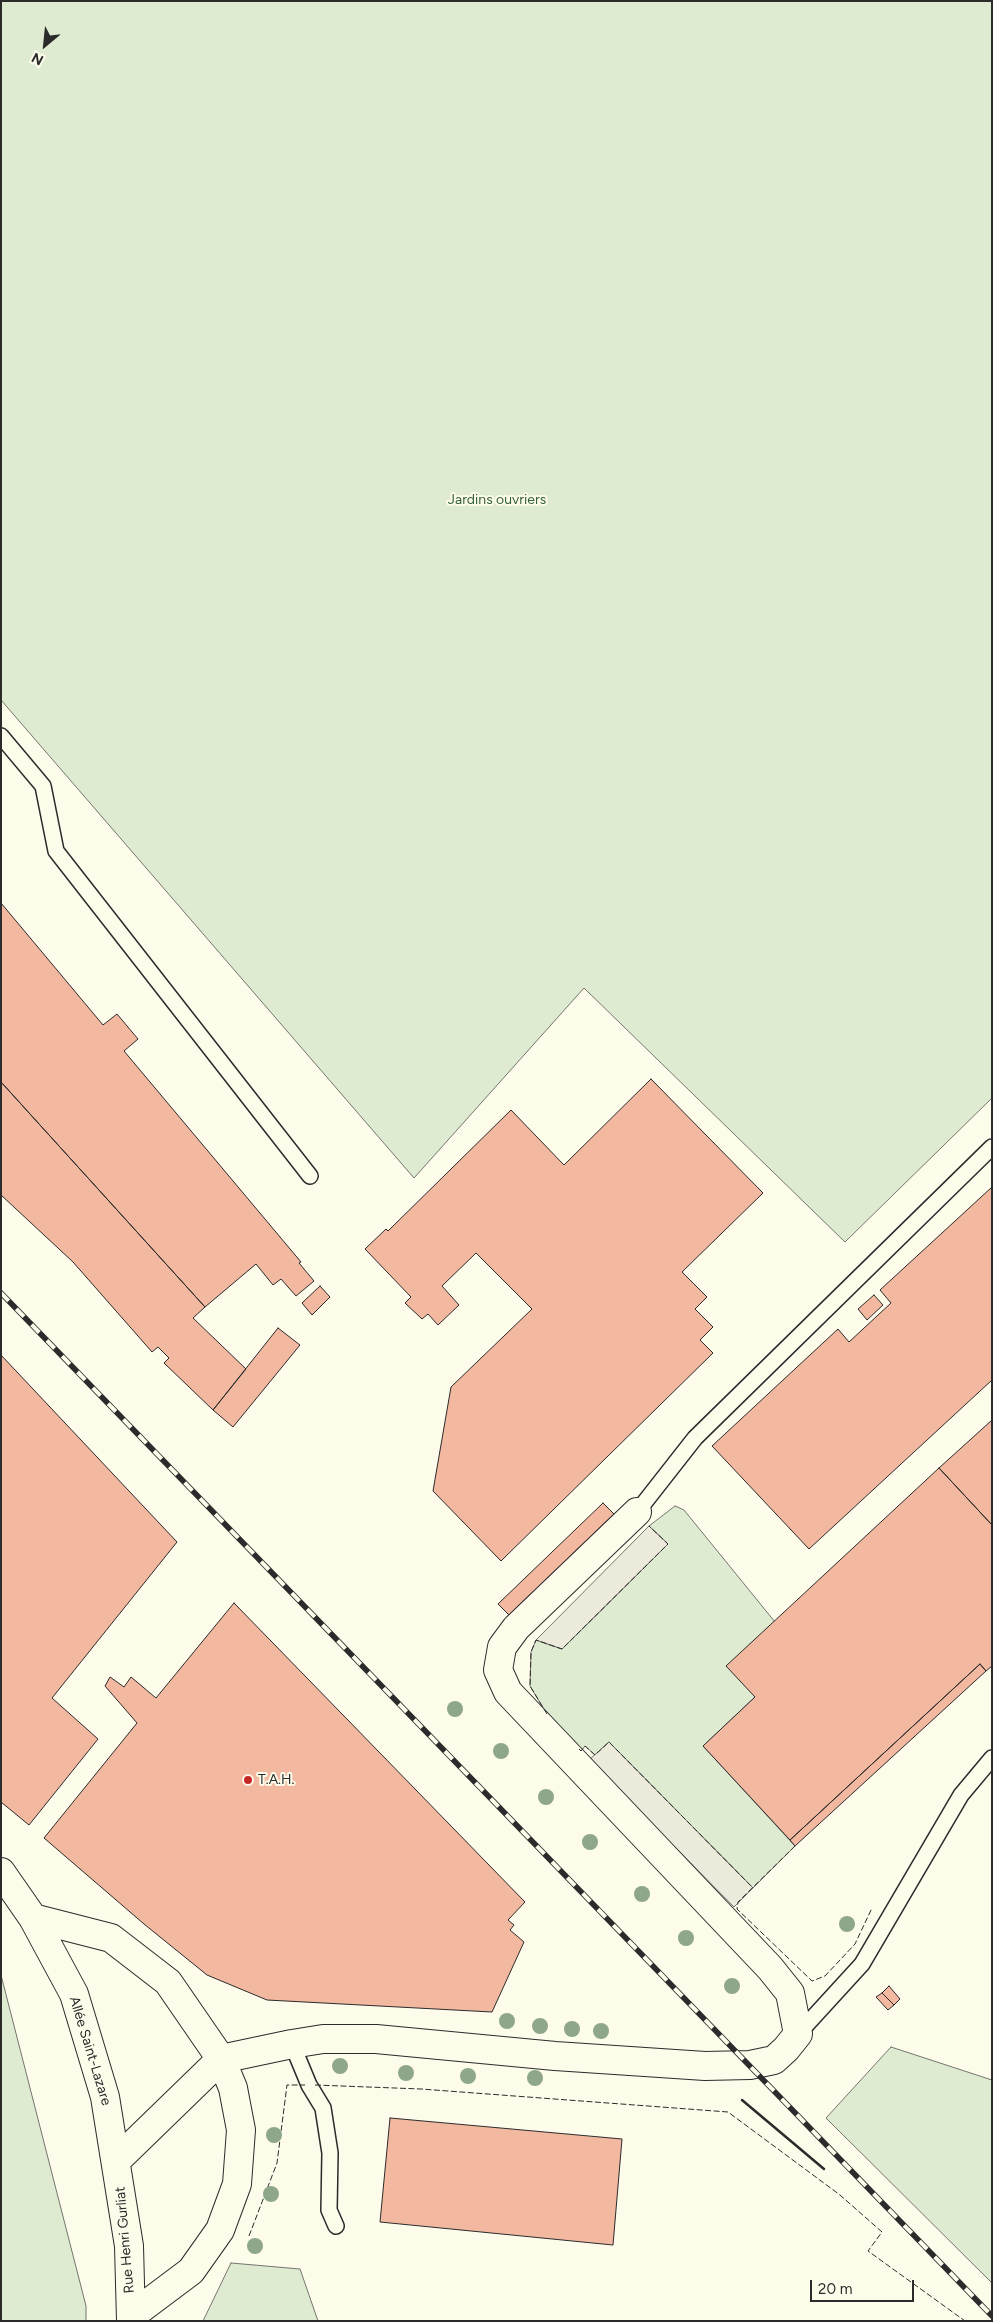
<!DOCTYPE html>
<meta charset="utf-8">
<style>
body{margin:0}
#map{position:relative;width:993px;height:2322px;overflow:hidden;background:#fdfbea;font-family:Figtree,sans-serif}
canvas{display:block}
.frame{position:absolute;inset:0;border:2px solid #2b2b2b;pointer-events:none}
.north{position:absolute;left:20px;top:20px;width:50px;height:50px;-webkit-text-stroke:4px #fdfbea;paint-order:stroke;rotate:208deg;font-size:14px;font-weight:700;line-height:20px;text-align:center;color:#2b2b2b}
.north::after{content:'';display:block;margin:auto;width:18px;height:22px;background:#2b2b2b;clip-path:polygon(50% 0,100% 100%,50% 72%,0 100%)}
.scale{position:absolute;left:810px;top:2280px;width:104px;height:22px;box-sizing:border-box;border:2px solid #2b2b2b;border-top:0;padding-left:6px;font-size:15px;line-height:18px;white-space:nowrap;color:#2b2b2b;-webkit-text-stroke:4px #fdfbea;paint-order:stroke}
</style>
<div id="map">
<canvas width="993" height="2322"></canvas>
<div class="frame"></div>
<div class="north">N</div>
<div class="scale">20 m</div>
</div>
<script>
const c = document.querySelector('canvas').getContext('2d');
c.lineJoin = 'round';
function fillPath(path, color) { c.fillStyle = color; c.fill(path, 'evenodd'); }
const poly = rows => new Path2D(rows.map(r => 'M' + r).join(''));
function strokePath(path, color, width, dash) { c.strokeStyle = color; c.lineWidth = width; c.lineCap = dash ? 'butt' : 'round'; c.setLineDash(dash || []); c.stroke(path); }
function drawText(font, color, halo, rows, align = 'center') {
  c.font = font + ' Figtree,sans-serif'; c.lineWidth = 4; c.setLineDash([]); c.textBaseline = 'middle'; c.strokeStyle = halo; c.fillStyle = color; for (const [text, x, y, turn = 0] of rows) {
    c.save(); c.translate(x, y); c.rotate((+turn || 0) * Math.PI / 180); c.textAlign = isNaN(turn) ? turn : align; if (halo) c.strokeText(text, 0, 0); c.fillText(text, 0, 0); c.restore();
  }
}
const green = poly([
 [1,1,992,1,992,1098,845,1242,584,988,414,1178,1,700,1,1],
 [675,1506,684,1510,775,1622,755,1697,703,1746,795,1846,753,1888,609,1742,595,1755,585,1746,581,1751,545,1711,530,1686,531,1652,536,1640,562,1649,668,1544,649,1526,675,1506],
 [1,1975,86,2306,86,2321,1,2321,1,1975],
 [891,2047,992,2080,992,2283,826,2118,891,2047],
 [231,2263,300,2269,318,2321,203,2321,231,2263]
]);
const parking = poly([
 [649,1526,668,1544,562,1649,536,1640,649,1526],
 [609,1742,753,1888,734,1907,589,1760,609,1742]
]);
const building = poly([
 [1,903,103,1025,117,1014,138,1039,124,1051,301,1262,299,1263,314,1281,296,1296,281,1279,273,1285,256,1264,205,1307,1,1082,1,903],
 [651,1079,763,1193,682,1272,707,1297,695,1309,713,1327,700,1340,713,1353,501,1561,433,1491,451,1387,532,1309,476,1253,442,1286,459,1305,438,1325,428,1314,422,1319,405,1303,411,1297,365,1249,386,1229,388,1231,511,1110,564,1165,651,1079],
 [1,1082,205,1307,193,1318,246,1369,213,1410,164,1363,169,1358,158,1347,152,1352,73,1262,1,1195,1,1082],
 [992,1187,992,1380,809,1549,712,1446,838,1329,849,1342,891,1303,880,1290,992,1187],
 [320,1286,330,1297,312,1315,302,1303,320,1286],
 [874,1295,883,1305,867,1320,858,1309,874,1295],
 [278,1328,300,1345,233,1427,213,1410,278,1328],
 [1,1355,177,1542,52,1698,98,1739,29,1825,1,1802,1,1355],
 [992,1420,992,1525,939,1468,992,1420],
 [939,1468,992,1525,992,1666,986,1671,980,1664,790,1840,703,1746,755,1697,726,1666,939,1468],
 [603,1503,614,1514,509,1615,498,1604,603,1503],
 [234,1603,525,1902,508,1920,514,1925,510,1930,524,1942,492,2012,267,2000,207,1975,144,1924,44,1838,137,1723,105,1686,110,1677,124,1687,131,1677,156,1698,234,1603],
 [980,1664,986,1671,795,1846,790,1840,980,1664],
 [889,1986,900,1999,894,2005,882,1993,889,1986],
 [882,1993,894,2005,888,2010,876,1997,882,1993],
 [390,2118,622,2139,613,2245,380,2222,390,2118]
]);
const lane = poly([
 [1,736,43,786,56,851,310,1176],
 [637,1512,695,1438,992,1147],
 [798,2034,862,1964,961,1795,992,1758],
 [292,2044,309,2085,323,2108,330,2153,329,2210,336,2226]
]);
const street = poly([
 [1,1872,33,1918,74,1994,105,2097,129,2246,131,2321],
 [33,1918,111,1938,168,1982,221,2059,233,2088,241,2130,237,2184,220,2230,191,2271,131,2316],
 [117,2160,221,2059,292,2044,323,2039,376,2039,555,2056,705,2066,750,2065,774,2060,786,2049,798,2034,790,1993,770,1968,508,1692,498,1670,502,1647,516,1628,637,1512]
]);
const rail = poly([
 [1,1293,992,2316]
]);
const fence = poly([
 [547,1714,530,1686,531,1652,536,1640,562,1649,668,1544,649,1526],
 [579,1749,581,1751,585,1746,595,1755,609,1742,753,1888],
 [795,1846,738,1902,737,1909,812,1981,825,1976,855,1944,872,1908],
 [315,2085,421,2089,728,2112,840,2195,882,2232,868,2251,965,2321],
 [249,2236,277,2163,287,2085,305,2085],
 [330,2321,331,2321]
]);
const wall = poly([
 [742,2100,824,2169]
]);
const trees = [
 [455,1709],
 [501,1751],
 [546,1797],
 [590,1842],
 [642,1894],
 [847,1924],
 [686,1938],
 [732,1986],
 [507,2021],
 [540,2026],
 [572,2029],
 [601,2031],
 [340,2066],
 [406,2073],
 [468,2076],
 [535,2078],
 [274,2135],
 [271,2194],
 [255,2246]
];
const markers = [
 [248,1780,5,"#c62828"]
];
const parkNames = [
 ["Jardins ouvriers",497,500]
];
const poiNames = [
 ["T.A.H.",258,1780]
];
const streetNames = [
 ["Allée Saint-Lazare",90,2051,73],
 ["Rue Henri Gurliat",125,2240,-95]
];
fillPath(green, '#deebd1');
strokePath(green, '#74746e', 1);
fillPath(parking, '#eceadb');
strokePath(parking, '#74746e', 1);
fillPath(building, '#f2b8a0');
strokePath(building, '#2b2b2b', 1);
strokePath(lane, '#2b2b2b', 18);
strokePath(street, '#2b2b2b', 30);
strokePath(lane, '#fdfbea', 15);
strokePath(street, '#fdfbea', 28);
strokePath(rail, '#2b2b2b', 5.5);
strokePath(rail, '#fdfbea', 4, [11]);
strokePath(fence, '#2b2b2b', 1, [6, 2.5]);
strokePath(wall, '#2b2b2b', 2.5);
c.fillStyle = '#8ea78a';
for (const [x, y] of trees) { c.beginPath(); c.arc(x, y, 8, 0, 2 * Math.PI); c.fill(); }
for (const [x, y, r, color] of markers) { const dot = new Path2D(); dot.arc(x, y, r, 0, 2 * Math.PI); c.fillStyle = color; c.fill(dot); strokePath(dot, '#fdfbea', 2); }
drawText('14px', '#34623c', '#fdfbea', parkNames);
drawText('14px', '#2b2b2b', '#fdfbea', poiNames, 'left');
drawText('14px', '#2b2b2b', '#fdfbea', streetNames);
</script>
